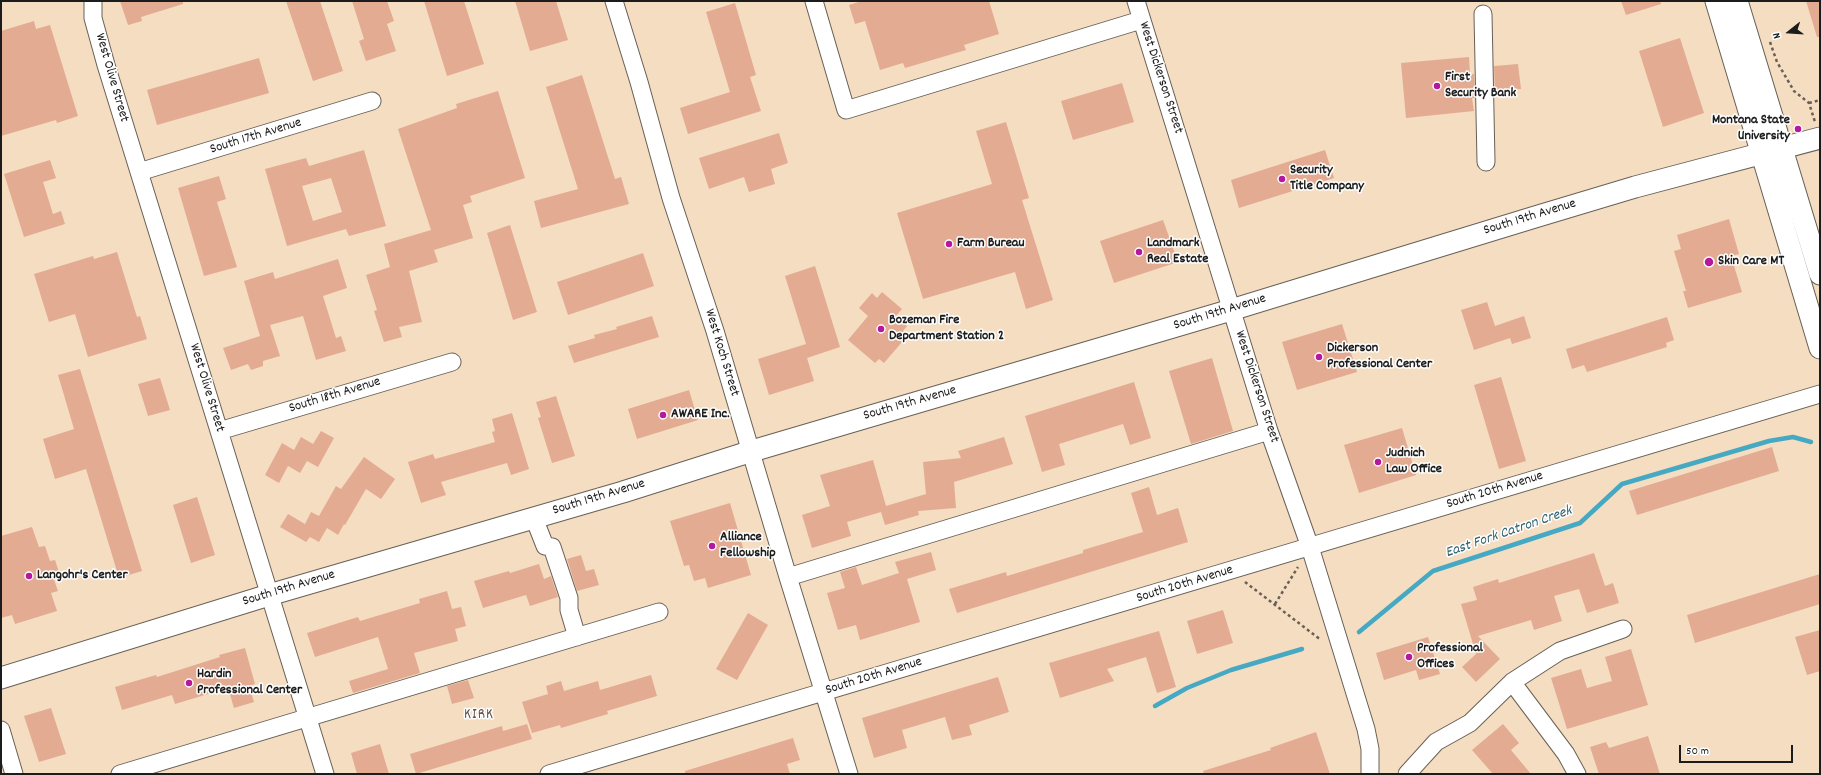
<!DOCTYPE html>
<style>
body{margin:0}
#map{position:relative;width:1821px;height:775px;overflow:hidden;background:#f4ddc1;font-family:Dekko,sans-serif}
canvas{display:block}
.frame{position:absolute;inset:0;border:2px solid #1c1c1c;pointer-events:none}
.north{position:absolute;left:1769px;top:12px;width:40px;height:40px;-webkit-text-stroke:3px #fff;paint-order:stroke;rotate:253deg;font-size:11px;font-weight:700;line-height:16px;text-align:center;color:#1c1c1c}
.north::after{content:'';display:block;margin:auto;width:14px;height:18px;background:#1c1c1c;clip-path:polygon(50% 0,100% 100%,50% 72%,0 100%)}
.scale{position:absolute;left:1679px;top:745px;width:114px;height:18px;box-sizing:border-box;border:2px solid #1c1c1c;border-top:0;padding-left:5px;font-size:12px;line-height:14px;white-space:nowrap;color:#1c1c1c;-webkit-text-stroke:3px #fff;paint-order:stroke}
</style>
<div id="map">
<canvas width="1821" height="775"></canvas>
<div class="frame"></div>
<div class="north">N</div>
<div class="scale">50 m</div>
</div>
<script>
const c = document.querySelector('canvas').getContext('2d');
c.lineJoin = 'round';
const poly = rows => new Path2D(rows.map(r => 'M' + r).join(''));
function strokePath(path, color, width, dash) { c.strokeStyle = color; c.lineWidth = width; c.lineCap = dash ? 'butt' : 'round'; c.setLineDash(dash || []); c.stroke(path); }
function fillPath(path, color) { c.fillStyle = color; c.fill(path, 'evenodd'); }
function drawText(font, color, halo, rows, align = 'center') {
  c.font = font + ' Dekko,sans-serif'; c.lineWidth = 3; c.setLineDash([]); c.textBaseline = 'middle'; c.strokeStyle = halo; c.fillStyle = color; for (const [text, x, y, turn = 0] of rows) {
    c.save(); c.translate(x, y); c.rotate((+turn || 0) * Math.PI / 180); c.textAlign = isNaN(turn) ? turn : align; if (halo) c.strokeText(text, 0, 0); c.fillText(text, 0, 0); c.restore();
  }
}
const stream = poly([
 [1359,632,1433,571,1580,523,1622,484,1769,441,1793,437,1811,442],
 [1155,706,1187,688,1231,670,1302,649]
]);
const building = poly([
 [120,1,183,1,183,4,141,17,142,21,128,25],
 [286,1,320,1,343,71,313,81],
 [352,1,387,1,394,21,387,24,396,51,366,61,359,41,364,39],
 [424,1,464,1,484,64,447,76],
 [515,1,556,1,568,40,530,51],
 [862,1,989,1,999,34,964,45,966,50,905,68,903,63,880,70,865,21,855,24,849,5],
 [1621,1,1660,1,1661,4,1626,15],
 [1806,1,1820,1,1820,37,1817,37],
 [735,3,756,75,750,77,761,111,688,134,680,108,730,92,706,12],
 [34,21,36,29,50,25,78,116,57,123,56,120,1,136,1,31],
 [1680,38,1704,113,1663,127,1639,51],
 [1469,57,1470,74,1474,74,1475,98,1472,98,1474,111,1406,118,1401,63],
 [259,58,269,93,157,125,147,90],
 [1518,64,1521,89,1495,91,1495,96,1494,66],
 [582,75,615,179,621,177,629,204,541,228,534,201,578,189,546,87],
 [1122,83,1134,122,1073,140,1061,101],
 [498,91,525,178,470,196,472,202,463,205,473,238,434,250,438,262,409,271,422,322,399,327,402,337,384,342,374,311,377,310,366,275,390,267,384,244,431,230,398,129,457,108,456,104],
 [1006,122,1029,198,1022,200,1053,300,1026,309,1015,272,923,299,897,213,992,184,976,131],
 [779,133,788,163,771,169,775,184,749,192,744,177,709,189,699,158],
 [364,150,386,226,349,236,346,229,287,246,265,169,306,158,309,166],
 [331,178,342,212,313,221,302,186],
 [1325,150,1334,178,1239,208,1231,180],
 [50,160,56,178,43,182,53,214,61,211,65,224,24,237,4,174],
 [219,176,226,199,217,202,237,267,204,276,178,188],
 [1729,219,1739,254,1731,256,1742,292,1688,308,1683,291,1686,291,1674,251,1681,249,1677,235],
 [1163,220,1178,262,1114,283,1100,241],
 [510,225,537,312,513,320,487,233],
 [117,252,137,317,140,316,147,339,88,357,75,314,49,322,34,274,93,256,94,259],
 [643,253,654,286,568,315,557,282],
 [338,259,347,288,323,296,336,338,341,336,346,351,316,360,303,316,270,325,280,356,263,361,263,366,251,370,248,364,231,370,223,348,260,336,244,281,273,272,275,279],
 [815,266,840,347,807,358,814,381,769,395,758,359,806,344,785,276],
 [882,292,902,309,896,316,907,326,903,331,908,335,884,363,879,359,875,363,848,340,868,316,859,308,872,293,877,298],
 [1487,302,1495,326,1524,316,1531,338,1512,344,1510,338,1474,350,1461,310],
 [652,316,659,337,574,363,568,346,595,338,594,335,617,329,616,327],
 [1667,317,1674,340,1666,343,1667,347,1587,372,1584,365,1572,369,1566,349],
 [1342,324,1357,372,1297,390,1282,342],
 [1212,358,1233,431,1191,444,1169,371],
 [80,369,142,571,119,578,86,469,55,479,43,439,74,429,58,375],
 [1501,377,1526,461,1499,469,1474,385],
 [160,378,170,410,148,416,138,384],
 [1134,382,1151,438,1130,445,1123,424,1059,444,1065,465,1042,472,1025,416],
 [689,390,698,420,637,439,628,409],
 [556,396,575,456,552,463,538,418,541,417,536,402],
 [512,413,529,469,511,475,507,463,441,482,446,495,421,503,408,462,433,454,435,459,495,442,492,432,495,431,492,419],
 [1402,428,1416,475,1359,493,1344,445],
 [321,431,334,438,318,467,307,461,300,473,288,466,279,483,265,475,282,443,294,450,301,437,313,444],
 [1004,437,1013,464,954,482,956,508,918,511,919,515,885,525,881,512,847,522,851,536,812,548,802,515,830,506,820,475,873,460,886,506,926,494,923,462,961,458,958,451],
 [1772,447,1779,471,1637,515,1629,491],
 [364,457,395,479,381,499,366,489,345,525,344,524,338,535,327,528,319,542,310,537,306,542,280,527,288,514,305,524,311,512,319,516,336,486,341,489],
 [1149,487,1157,515,1178,508,1188,542,957,613,949,589,1006,572,1007,576,1083,553,1083,550,1143,532,1131,493],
 [197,497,215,555,191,563,173,505],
 [730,503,751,575,708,588,705,578,694,581,689,565,684,566,670,521],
 [32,527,39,547,45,546,50,561,55,560,60,575,53,577,58,591,51,593,57,611,15,624,12,615,1,618,1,536],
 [931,552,936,570,907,579,920,622,860,640,856,625,838,630,827,593,845,588,840,572,856,567,862,585,899,573,895,562],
 [1594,553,1605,586,1613,583,1619,603,1587,613,1579,589,1554,596,1562,621,1534,630,1531,620,1478,636,1500,659,1476,682,1462,667,1476,654,1461,604,1477,600,1473,587,1498,579,1499,583],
 [581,555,586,571,594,569,599,585,577,591,567,559],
 [539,564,544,579,551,576,558,597,530,606,526,595,483,608,474,581,509,571,510,573],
 [1820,574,1820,604,1695,643,1687,615],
 [447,591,452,609,461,607,466,626,455,629,458,641,414,653,420,673,353,693,349,681,388,669,378,637,315,657,307,633,358,617,360,621,420,603,419,599],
 [1223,610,1233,643,1197,654,1187,621],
 [748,613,768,625,737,680,716,669],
 [1820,630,1820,671,1807,675,1795,637],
 [1159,631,1176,687,1157,693,1146,657,1107,669,1114,681,1060,698,1049,663],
 [1428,637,1440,674,1419,680,1416,670,1384,680,1376,653],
 [245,648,255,684,249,686,254,702,234,708,228,688,175,704,172,695,122,710,115,687,156,675,157,677,220,657,219,655],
 [1631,649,1648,705,1567,729,1551,678,1581,669,1587,688,1612,681,1605,657],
 [651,675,657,696,607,711,608,714,561,728,560,725,532,733,522,702,548,694,546,686,561,681,564,691,598,681,600,690],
 [998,677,1009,712,969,725,972,735,952,740,945,717,902,730,907,748,874,758,862,718],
 [468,680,474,698,452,704,447,686],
 [51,708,66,754,39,762,24,716],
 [527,724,532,739,416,774,410,754,502,726,503,731],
 [1503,724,1519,743,1511,750,1531,774,1493,774,1472,750],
 [1316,732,1330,774,1204,774,1203,771,1271,750,1270,748],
 [1648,736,1660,774,1599,774,1590,747,1606,742,1609,748],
 [793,738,800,760,787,764,790,774,685,774,685,771],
 [380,744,389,774,357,774,351,753]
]);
const path = poly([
 [1770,42,1777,62,1794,91,1809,103,1815,122],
 [1809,103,1820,100],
 [1245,582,1321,640],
 [1275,604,1298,567]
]);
const minor = poly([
 [93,1,93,18,106,65,325,774],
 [614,1,639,82,671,198,715,331,788,577,849,774],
 [814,1,846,110,1141,20],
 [1136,1,1269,431,1310,547,1366,729,1370,749,1370,774],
 [1483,14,1486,162],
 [139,172,372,101],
 [219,431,452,362],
 [534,518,545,546,552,547,569,598,569,610,577,637],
 [788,577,1269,431],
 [1512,682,1566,754,1577,774],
 [1,730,14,774],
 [120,774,659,612],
 [549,774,1820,394],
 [1407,774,1436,742,1470,723,1512,682,1560,651,1623,629]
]);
const major = poly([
 [1716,1,1820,348],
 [1737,1,1820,274],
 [1,678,269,595,623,492,752,451,1231,310,1535,217,1635,187,1820,138]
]);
const markers = [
 [1437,86,4,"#b5179e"],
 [1798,129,4,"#b5179e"],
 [1282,179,4,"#b5179e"],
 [949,244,4,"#b5179e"],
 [1139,252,4,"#b5179e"],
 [1709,262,5,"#b5179e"],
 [881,329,4,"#b5179e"],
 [1319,357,4,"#b5179e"],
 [663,415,4,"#b5179e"],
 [1378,462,4,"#b5179e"],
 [712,546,4,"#b5179e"],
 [29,576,4,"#b5179e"],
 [1409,657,4,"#b5179e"],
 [189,683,4,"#b5179e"]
];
const streetNames = [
 ["West Olive Street",111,78,74],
 ["West Dickerson Street",1160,78,72],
 ["South 17th Avenue",256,137,-17],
 ["South 19th Avenue",1530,218,-17],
 ["South 19th Avenue",1220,313,-17],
 ["West Koch Street",721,353,73],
 ["West Dickerson Street",1256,387,72],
 ["West Olive Street",206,388,73],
 ["South 18th Avenue",335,396,-17],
 ["South 19th Avenue",910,404,-16],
 ["South 20th Avenue",1495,491,-17],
 ["South 19th Avenue",599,498,-17],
 ["South 20th Avenue",1185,585,-17],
 ["South 19th Avenue",289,589,-17],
 ["South 20th Avenue",874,677,-17]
];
const poiNames = [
 ["First",1445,78],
 ["Security Bank",1445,94],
 ["Montana State",1790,121,"right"],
 ["University",1790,137,"right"],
 ["Security",1290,171],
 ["Title Company",1290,187],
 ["Farm Bureau",957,244],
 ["Landmark",1147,244],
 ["Real Estate",1147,260],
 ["Skin Care MT",1718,262],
 ["Bozeman Fire",889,321],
 ["Department Station 2",889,337],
 ["Dickerson",1327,349],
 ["Professional Center",1327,365],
 ["AWARE Inc.",671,415],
 ["Judnich",1386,454],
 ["Law Office",1386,470],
 ["Alliance",720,538],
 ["Fellowship",720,554],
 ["Langohr's Center",37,576],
 ["Professional",1417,649],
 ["Offices",1417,665],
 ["Hardin",197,675],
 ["Professional Center",197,691]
];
const waterNames = [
 ["East Fork Catron Creek",1509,533,-19]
];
const neighbourhoodNames = [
 ["KIRK",479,716]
];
strokePath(stream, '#45a9c4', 4.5);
fillPath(building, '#e4ab93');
strokePath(minor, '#686056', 19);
strokePath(major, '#686056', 23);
strokePath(path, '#686056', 2.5, [3, 3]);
strokePath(minor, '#fff', 17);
strokePath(major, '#fff', 21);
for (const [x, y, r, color] of markers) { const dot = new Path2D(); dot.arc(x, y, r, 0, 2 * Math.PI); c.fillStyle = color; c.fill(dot); strokePath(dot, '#fff', 1.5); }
drawText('14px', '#1c1c1c', '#fff', streetNames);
drawText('bold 14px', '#1c1c1c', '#fff', poiNames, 'left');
drawText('italic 15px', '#306270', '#fff', waterNames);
c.letterSpacing = '1px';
drawText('15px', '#624e46', '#fff', neighbourhoodNames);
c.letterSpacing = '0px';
</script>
